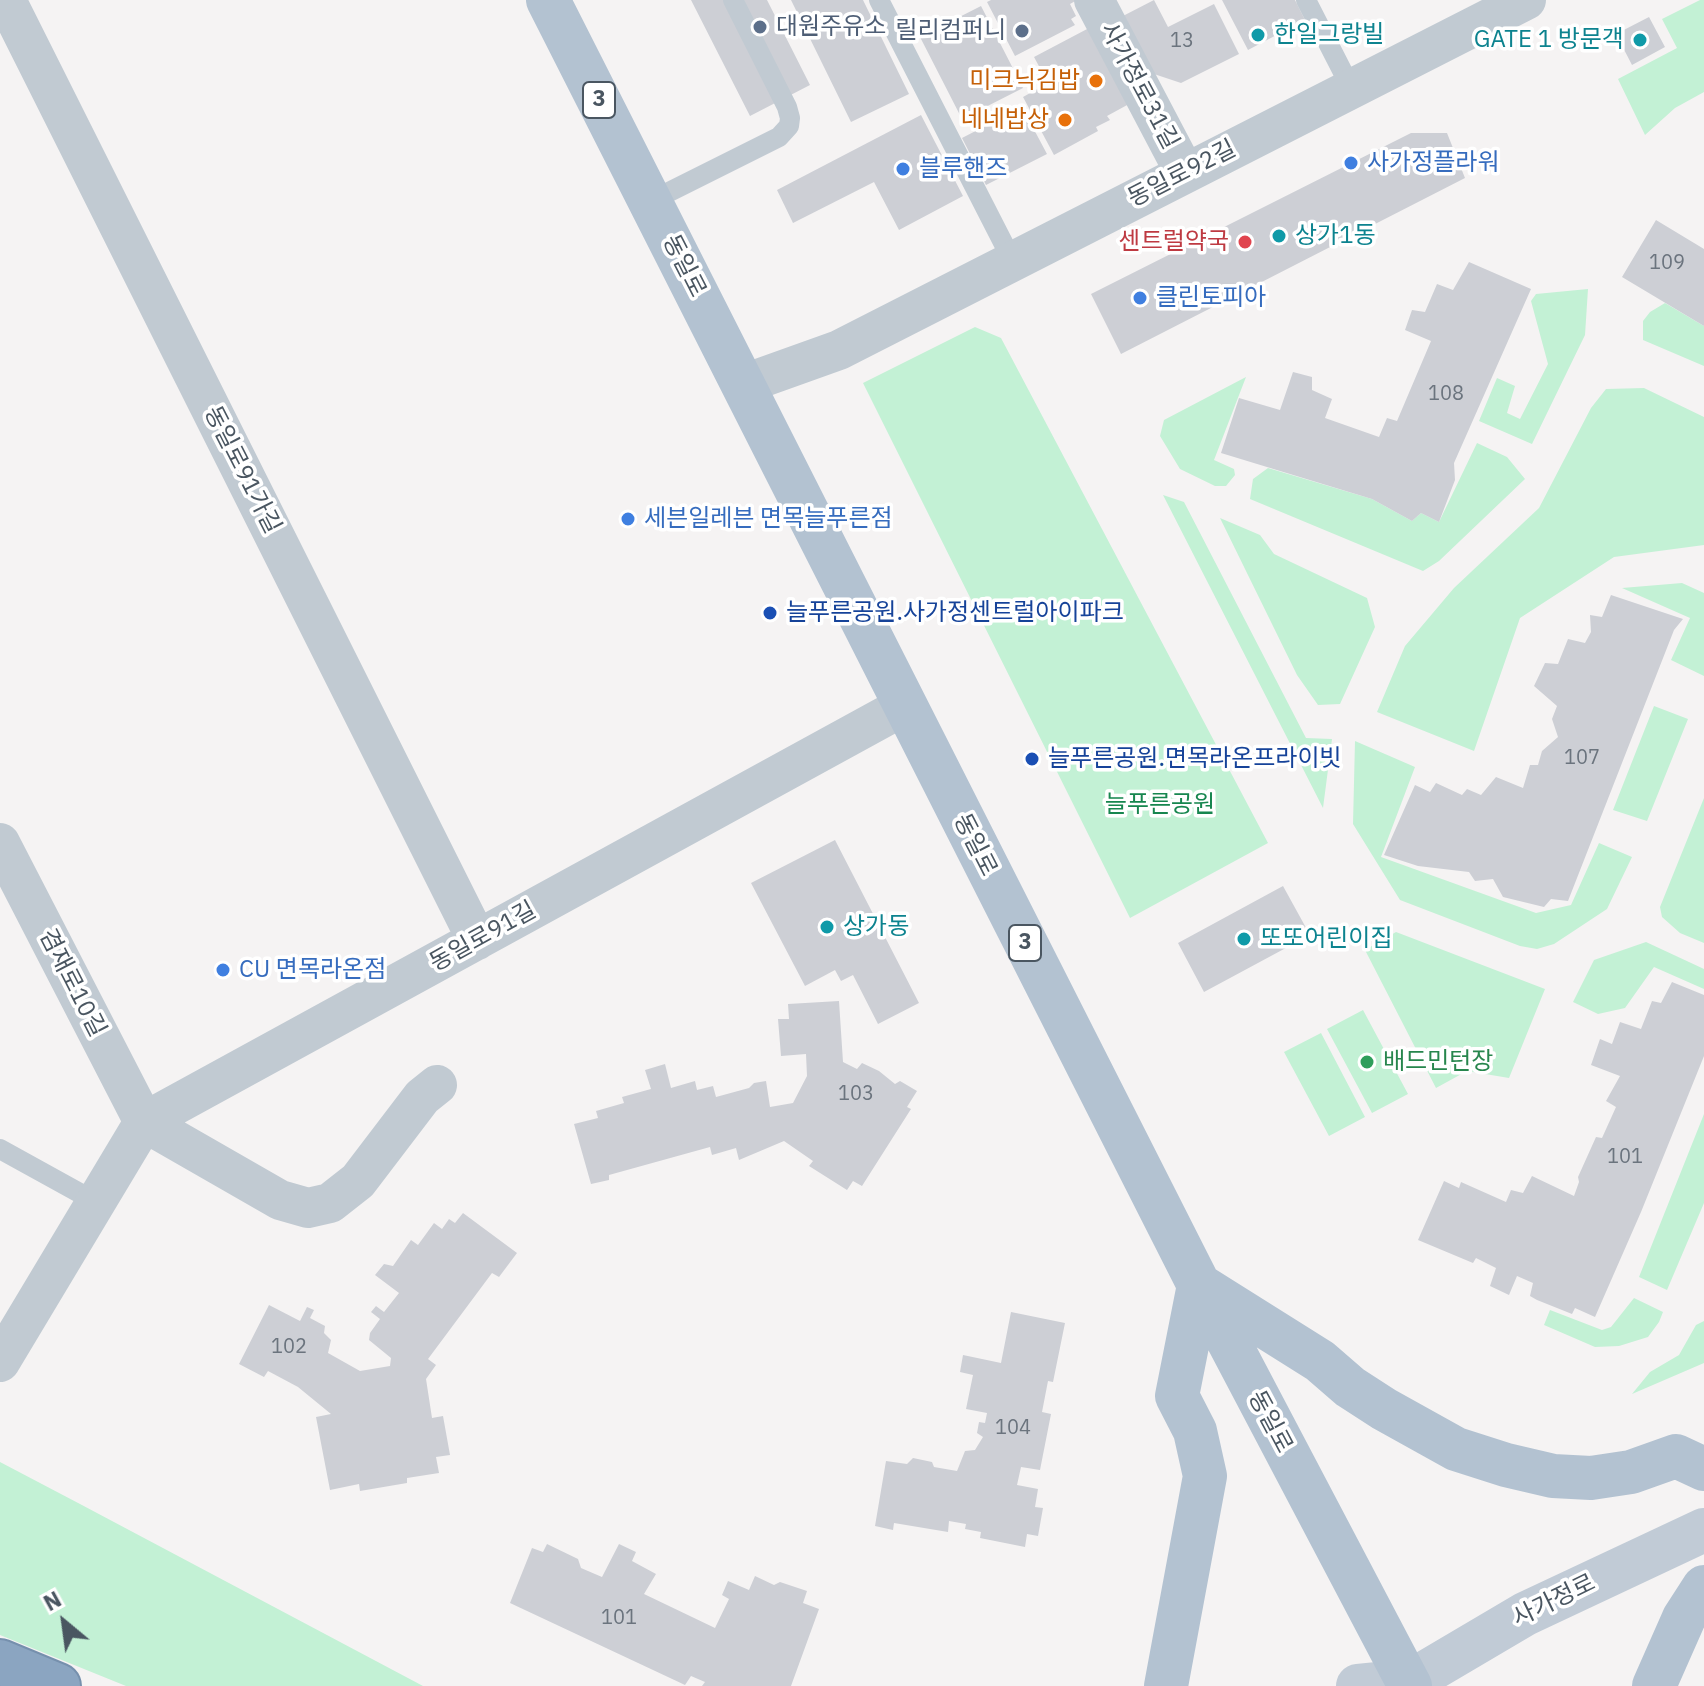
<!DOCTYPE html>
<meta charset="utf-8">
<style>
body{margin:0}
#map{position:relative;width:1704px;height:1686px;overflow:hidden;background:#f5f3f3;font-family:"IBM Plex Sans",sans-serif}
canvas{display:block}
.north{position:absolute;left:24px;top:1582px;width:80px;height:80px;-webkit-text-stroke:6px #fff;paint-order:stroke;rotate:331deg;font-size:22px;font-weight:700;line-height:32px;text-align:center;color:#4a5661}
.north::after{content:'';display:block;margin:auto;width:28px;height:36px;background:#4a5661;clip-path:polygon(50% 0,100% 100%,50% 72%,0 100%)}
</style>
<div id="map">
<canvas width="1704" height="1686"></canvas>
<div class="north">N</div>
</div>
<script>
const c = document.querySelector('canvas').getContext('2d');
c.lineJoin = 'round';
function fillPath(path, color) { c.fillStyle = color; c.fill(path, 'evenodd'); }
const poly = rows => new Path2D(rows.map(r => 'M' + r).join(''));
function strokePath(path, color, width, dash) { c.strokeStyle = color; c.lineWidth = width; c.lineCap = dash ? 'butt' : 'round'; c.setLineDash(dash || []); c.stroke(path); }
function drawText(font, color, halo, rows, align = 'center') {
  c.font = font + ' "IBM Plex Sans","Noto Sans KR",sans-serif'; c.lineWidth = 7; c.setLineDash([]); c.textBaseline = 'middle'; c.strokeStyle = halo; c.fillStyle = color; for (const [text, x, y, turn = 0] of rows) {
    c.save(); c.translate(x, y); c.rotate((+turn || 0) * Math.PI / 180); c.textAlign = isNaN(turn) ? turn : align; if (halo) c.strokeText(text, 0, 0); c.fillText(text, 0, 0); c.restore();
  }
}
const green = poly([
 [1700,0,1704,0,1704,92,1675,108,1645,135,1618,79,1677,48,1662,19],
 [1588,289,1585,335,1532,444,1479,421,1497,378,1515,386,1507,413,1520,419,1548,364,1531,301,1536,294],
 [1665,303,1704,326,1704,366,1643,340,1643,321,1650,312],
 [975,327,1001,338,1268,843,1130,918,863,383],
 [1246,377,1214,460,1234,469,1235,475,1226,486,1215,486,1180,469,1160,436,1164,420],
 [1644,388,1704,417,1704,545,1614,557,1520,618,1474,751,1377,712,1405,646,1454,588,1539,508,1591,408,1606,389],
 [1477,443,1507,457,1525,479,1439,561,1423,571,1250,499,1253,479,1268,468,1372,499,1412,521,1421,513,1439,522],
 [1163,495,1184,502,1306,738,1332,739,1323,808],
 [1220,518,1260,535,1274,554,1367,598,1375,627,1340,704,1318,705,1297,675],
 [1682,583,1704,593,1704,676,1671,660,1690,618,1622,588],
 [1654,706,1688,719,1647,821,1613,810],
 [1355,741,1415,767,1381,857,1536,913,1571,905,1599,843,1632,857,1607,909,1554,944,1537,949,1520,946,1400,900,1353,824],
 [1704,798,1704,943,1680,933,1662,917,1660,907],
 [1396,932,1545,989,1509,1078,1467,1071,1436,1088,1365,950],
 [1646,942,1704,969,1704,989,1654,967,1625,1008,1598,1014,1573,1002,1594,960],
 [1363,1010,1408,1094,1372,1113,1327,1029],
 [1321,1033,1365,1117,1329,1136,1284,1052],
 [1704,1114,1704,1203,1667,1290,1639,1277],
 [1634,1298,1663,1312,1659,1322,1648,1337,1619,1346,1595,1347,1544,1325,1550,1310,1602,1330,1611,1327],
 [1704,1321,1704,1363,1632,1394,1650,1372,1679,1355,1696,1325],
 [0,1462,80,1504,423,1686,126,1686,0,1635]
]);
const building = poly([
 [691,0,767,0,810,85,750,116],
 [791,0,863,0,909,94,851,122],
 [991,0,1077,0,1070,4,1076,16,1071,19,1075,25,1015,56,987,2],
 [1154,0,1168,27,1214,4,1239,54,1181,83,1148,72,1121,17],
 [1222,0,1295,0,1305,20,1248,50],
 [981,6,1023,88,962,119,920,37],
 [1649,17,1665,47,1632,65,1616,34],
 [1089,28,1129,104,1107,116,1110,120,1096,127,1098,131,1054,155,1023,97,1048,83,1034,57],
 [1022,107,1047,154,986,185,962,138],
 [921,115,963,196,899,230,874,182,793,223,777,190],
 [1411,133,1447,133,1465,178,1121,354,1091,294],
 [1656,220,1704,249,1704,326,1622,277],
 [1469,262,1531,289,1454,463,1455,480,1439,522,1421,513,1412,521,1372,499,1221,453,1239,398,1280,410,1293,372,1312,377,1312,390,1332,399,1325,418,1379,437,1387,418,1397,421,1431,341,1405,330,1412,310,1425,312,1437,284,1453,290],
 [1611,595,1683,619,1674,630,1568,901,1551,899,1544,907,1503,897,1493,879,1475,881,1469,872,1418,866,1384,855,1415,785,1430,792,1436,783,1462,795,1467,789,1481,795,1496,777,1523,788,1530,765,1538,765,1542,751,1558,737,1552,719,1557,706,1534,686,1545,663,1558,664,1568,639,1585,643,1591,632,1590,615,1602,617],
 [835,840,919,1003,878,1024,853,975,841,981,835,970,805,986,751,883],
 [1283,886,1310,935,1204,992,1178,943],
 [1672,982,1704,995,1704,1056,1641,1212,1595,1317,1575,1308,1572,1314,1537,1300,1530,1296,1533,1283,1517,1276,1509,1295,1490,1286,1496,1268,1476,1258,1473,1263,1418,1240,1444,1181,1459,1188,1461,1182,1506,1202,1511,1190,1523,1193,1532,1176,1574,1196,1579,1182,1578,1177,1596,1137,1602,1138,1616,1107,1606,1101,1620,1076,1591,1065,1600,1039,1612,1044,1620,1022,1641,1029,1652,1001,1661,1003],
 [839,1001,843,1062,857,1069,862,1063,879,1071,895,1084,900,1081,917,1091,907,1107,911,1109,862,1186,853,1181,847,1190,809,1166,813,1161,784,1141,739,1160,736,1148,712,1155,710,1147,609,1175,609,1180,591,1184,574,1124,598,1118,596,1111,624,1103,622,1097,651,1089,645,1070,665,1064,671,1088,695,1081,697,1090,713,1086,716,1097,749,1088,754,1083,766,1081,770,1107,793,1103,807,1076,806,1054,781,1056,778,1019,789,1019,788,1004],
 [463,1213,517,1253,499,1277,492,1273,428,1359,436,1365,426,1379,432,1418,443,1416,450,1455,436,1457,439,1473,407,1478,407,1483,360,1491,359,1484,330,1490,316,1417,331,1414,298,1387,268,1371,264,1377,239,1364,269,1305,300,1321,307,1307,314,1310,310,1318,325,1326,324,1333,331,1340,328,1353,360,1371,390,1366,391,1358,369,1340,370,1333,380,1319,371,1312,376,1306,384,1312,399,1293,375,1275,384,1264,393,1266,411,1240,418,1245,434,1223,442,1229,449,1219,455,1223],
 [1011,1312,1065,1323,1053,1382,1048,1381,1042,1412,1051,1414,1040,1470,1021,1467,1017,1485,1038,1489,1035,1507,1043,1508,1038,1536,1027,1534,1025,1547,980,1538,981,1532,965,1529,966,1524,949,1521,948,1532,894,1523,893,1530,875,1526,886,1461,907,1464,913,1458,932,1462,934,1467,957,1471,965,1451,975,1450,983,1437,977,1433,979,1422,985,1423,987,1413,966,1409,973,1375,960,1372,963,1355,1001,1363],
 [547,1544,578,1559,581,1568,602,1577,619,1544,636,1552,632,1561,656,1574,644,1594,715,1628,729,1599,722,1595,728,1581,749,1590,755,1576,774,1585,780,1582,807,1591,803,1603,819,1609,791,1686,702,1686,705,1682,691,1676,685,1685,510,1603,532,1548,543,1552]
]);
const lane = poly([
 [879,0,1013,262],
 [1306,0,1351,88],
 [651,201,779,137,789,126,790,118,787,107,733,0],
 [0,1149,96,1202]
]);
const street = poly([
 [6,0,477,940],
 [1094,0,1185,173],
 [744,384,839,350,1526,0],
 [0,843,144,1122,280,1200,308,1208,330,1203,358,1181,422,1097,437,1085],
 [0,1362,144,1122,904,706]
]);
const secondary = poly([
 [1358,1686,1408,1681],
 [1403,1686,1525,1614,1704,1530]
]);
const primary = poly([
 [548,0,1199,1285,1410,1686],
 [1166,1686,1205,1476,1195,1431,1177,1396,1199,1285,1320,1361,1350,1387,1384,1409,1456,1449,1506,1465,1553,1476,1591,1478,1631,1472,1676,1456,1704,1469],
 [1654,1686,1684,1618,1704,1587]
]);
const highway = poly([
 [0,1662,58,1686]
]);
const markers = [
 [760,27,8,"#5c6f8a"],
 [1022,31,8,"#5c6f8a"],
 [1258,35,8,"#0f9aa8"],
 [1640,40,8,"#0f9aa8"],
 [1096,81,8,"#e8710a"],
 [1065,120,8,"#e8710a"],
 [1351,163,8,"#3f7fe0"],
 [903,169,8,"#3f7fe0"],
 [1279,236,8,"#0f9aa8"],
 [1245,242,8,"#e0444e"],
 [1140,298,8,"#3f7fe0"],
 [628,519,8,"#3f7fe0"],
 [770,613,8,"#1a4fb4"],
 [1032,759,8,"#1a4fb4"],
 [827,927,8,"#0f9aa8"],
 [1244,939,8,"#0f9aa8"],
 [223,970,8,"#3f7fe0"],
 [1367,1062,8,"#2e9e5b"]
];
const numberNames = [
 ["13",1182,41],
 ["109",1667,263],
 ["108",1446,394],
 ["107",1582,758],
 ["103",856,1094],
 ["101",1625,1157],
 ["102",289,1347],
 ["104",1013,1428],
 ["101",619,1618]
];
const shields = [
 [599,100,32],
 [1025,943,32]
];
const shieldNames = [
 ["3",599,100],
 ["3",1025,943]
];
const serviceNames = [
 ["대원주유소",776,27],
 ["릴리컴퍼니",1006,31,"right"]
];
const cultureNames = [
 ["한일그랑빌",1274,35],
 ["GATE 1 방문객",1624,40,"right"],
 ["상가1동",1295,236],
 ["상가동",843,927],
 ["또또어린이집",1260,939]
];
const foodNames = [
 ["미크닉김밥",1080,81],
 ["네네밥상",1049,120]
];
const streetNames = [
 ["사가정로31길",1139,86,62],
 ["동일로92길",1182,174,-27],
 ["동일로",684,266,63],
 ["동일로91가길",242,470,63],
 ["동일로",975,845,63],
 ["동일로91길",483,937,-29],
 ["겸재로10길",72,983,63],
 ["동일로",1270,1422,62],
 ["사가정로",1554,1601,-26]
];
const shopNames = [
 ["사가정플라워",1367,163],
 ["블루핸즈",919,169],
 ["클린토피아",1156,298],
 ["세븐일레븐 면목늘푸른점",644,519],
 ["CU 면목라온점",239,970]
];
const healthNames = [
 ["센트럴약국",1229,242]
];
const transitNames = [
 ["늘푸른공원.사가정센트럴아이파크",786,613],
 ["늘푸른공원.면목라온프라이빗",1048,759]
];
const parkNames = [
 ["늘푸른공원",1160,805]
];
const leisureNames = [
 ["배드민턴장",1383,1062]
];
fillPath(green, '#c3f1d5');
fillPath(building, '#cdcfd5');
strokePath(highway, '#7690ad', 48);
strokePath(lane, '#c1cad2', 20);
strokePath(street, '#c1cad2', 40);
strokePath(secondary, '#c1cbd6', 44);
strokePath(primary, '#b3c2d1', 44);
strokePath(highway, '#8ba5c1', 44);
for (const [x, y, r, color] of markers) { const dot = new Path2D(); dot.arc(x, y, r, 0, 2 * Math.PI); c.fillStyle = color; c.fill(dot); strokePath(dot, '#fff', 3); }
drawText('20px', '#6b747e', null, numberNames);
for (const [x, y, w] of shields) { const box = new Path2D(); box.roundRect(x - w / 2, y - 18, w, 36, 6); c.fillStyle = '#fff'; c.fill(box); strokePath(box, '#4a5661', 2); }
drawText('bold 22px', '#4a5661', null, shieldNames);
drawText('24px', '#4e5e75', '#fff', serviceNames, 'left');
drawText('24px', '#0d838f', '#fff', cultureNames, 'left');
drawText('24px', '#c56008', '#fff', foodNames, 'right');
drawText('24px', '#4a5661', '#fff', streetNames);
drawText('24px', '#366cbe', '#fff', shopNames, 'left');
drawText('24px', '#be3a42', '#fff', healthNames, 'right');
drawText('24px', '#164399', '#fff', transitNames, 'left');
drawText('24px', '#17864f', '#fff', parkNames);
drawText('24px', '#27864d', '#fff', leisureNames, 'left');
</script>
